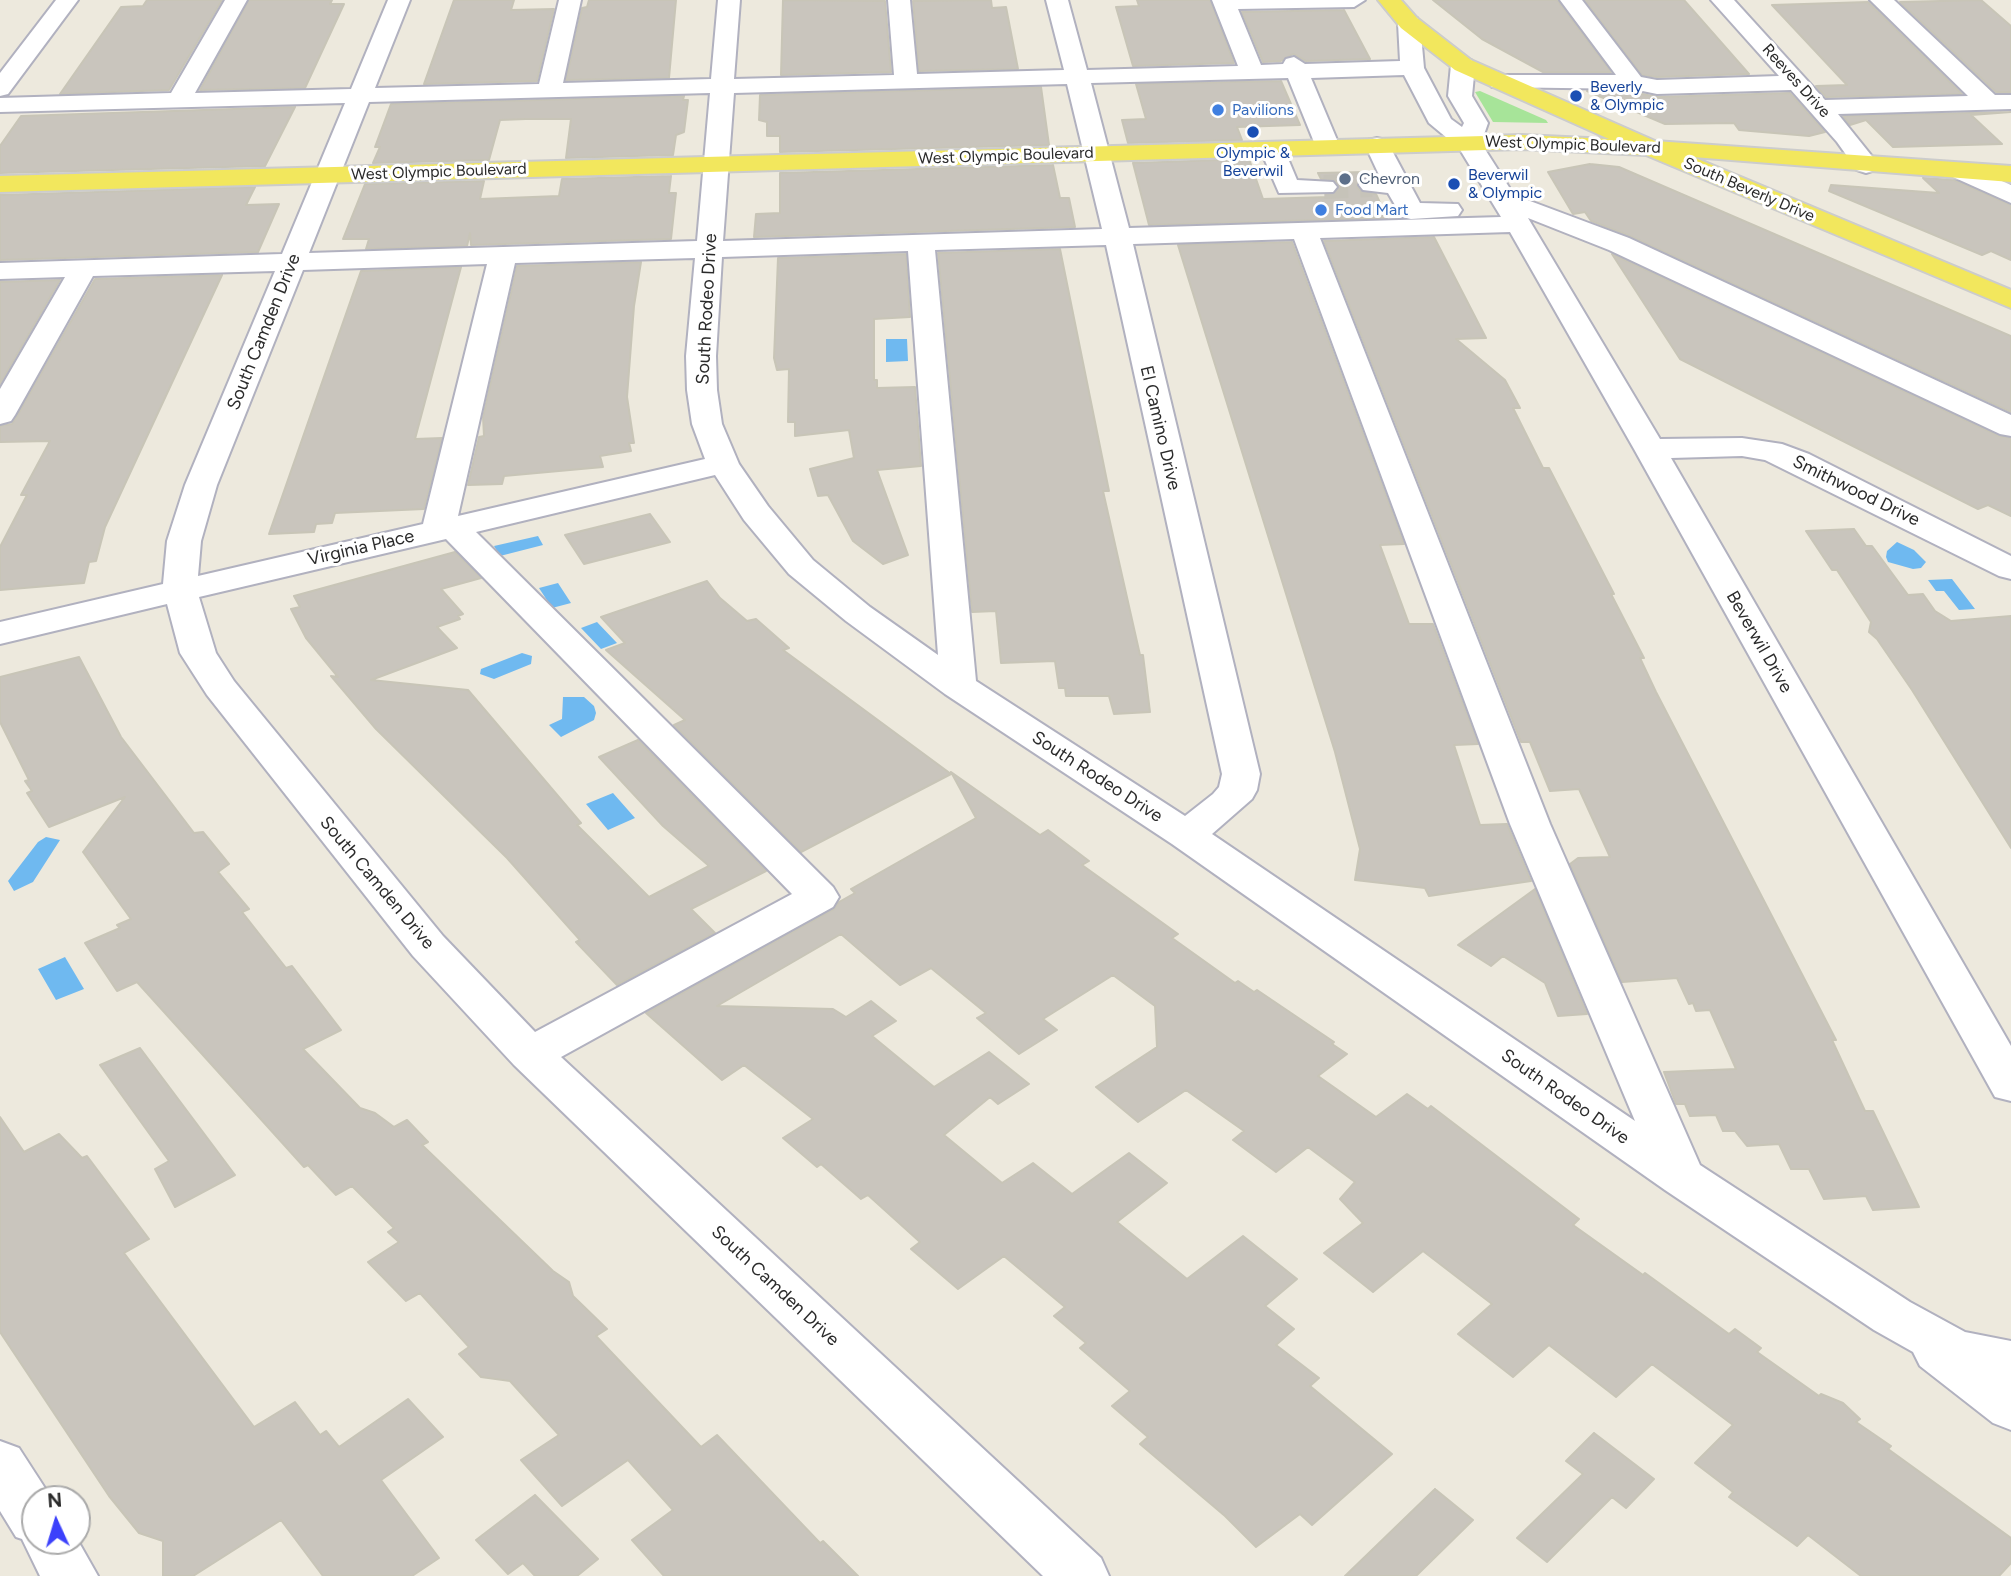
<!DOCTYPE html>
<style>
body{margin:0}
#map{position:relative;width:2011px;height:1576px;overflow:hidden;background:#ede9dd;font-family:Figtree,sans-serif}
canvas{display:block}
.north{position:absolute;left:21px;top:1485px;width:70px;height:70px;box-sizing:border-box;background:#fff;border:2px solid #aaa;border-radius:50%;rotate:356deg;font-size:19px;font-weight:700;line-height:28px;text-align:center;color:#2b2b2b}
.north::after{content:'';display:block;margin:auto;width:24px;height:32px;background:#3c41fb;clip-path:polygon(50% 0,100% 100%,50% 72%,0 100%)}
</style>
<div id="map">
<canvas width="2011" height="1576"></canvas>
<div class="north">N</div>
</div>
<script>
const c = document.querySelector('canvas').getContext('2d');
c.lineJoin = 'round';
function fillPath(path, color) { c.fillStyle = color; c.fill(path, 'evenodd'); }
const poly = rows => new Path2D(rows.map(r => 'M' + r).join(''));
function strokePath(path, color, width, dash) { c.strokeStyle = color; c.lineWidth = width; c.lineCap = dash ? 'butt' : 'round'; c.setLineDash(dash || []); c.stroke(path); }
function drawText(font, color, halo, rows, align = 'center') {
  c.font = font + ' Figtree,sans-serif'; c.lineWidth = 6; c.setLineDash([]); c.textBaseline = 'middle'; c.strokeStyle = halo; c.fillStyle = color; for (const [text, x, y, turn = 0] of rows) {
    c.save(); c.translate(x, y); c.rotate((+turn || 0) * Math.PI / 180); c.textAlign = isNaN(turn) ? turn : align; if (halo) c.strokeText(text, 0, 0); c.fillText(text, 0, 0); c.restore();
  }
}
const green = poly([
 [1480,91,1546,120,1548,123,1493,122,1475,92]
]);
const water = poly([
 [886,339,907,339,908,361,886,362],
 [538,536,543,545,500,556,494,546],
 [1897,542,1914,550,1926,562,1921,568,1913,569,1888,562,1886,557,1887,551],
 [1952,579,1975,609,1959,610,1944,591,1936,591,1928,580],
 [558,583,571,603,552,608,539,588],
 [597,622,617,643,601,649,581,628],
 [522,653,532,656,531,664,494,679,480,674,481,669],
 [563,697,584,697,594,706,596,713,594,720,561,737,549,725,562,719],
 [613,793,635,818,608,830,586,804],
 [46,837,60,840,33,882,14,891,8,881,38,842],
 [65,957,84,989,56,1000,38,969]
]);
const building = poly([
 [147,0,222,0,169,90,60,94,121,7,143,6,147,0],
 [249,0,332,0,330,4,344,4,305,88,200,90,249,0],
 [454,0,514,0,511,10,554,9,537,81,424,84,454,0],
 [589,0,676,0,669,78,566,80,582,8,587,7,589,0],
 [783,0,885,1,891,72,781,75,783,0],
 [991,0,992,8,1006,7,1018,69,919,71,913,1,991,0],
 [1137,0,1210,0,1234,63,1133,66,1116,7,1139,6,1137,0],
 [1433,0,1557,0,1611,72,1543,72,1482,39,1433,0],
 [1585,0,1684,0,1749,74,1657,77,1642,75,1585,0],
 [1981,0,2011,26,2011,92,1996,92,1900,2,1981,0],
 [1868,2,1962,94,1826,97,1816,86,1847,85,1772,5,1868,2],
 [1344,10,1370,59,1306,61,1293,54,1281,61,1263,62,1242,12,1344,10],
 [1281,81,1300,125,1237,127,1242,140,1128,143,1122,120,1146,119,1136,84,1281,81],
 [1041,87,1049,145,780,152,780,136,767,136,767,122,759,120,760,95,1041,87],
 [1587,91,1633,92,1657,97,1790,93,1825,132,1809,136,1739,130,1734,123,1665,124,1587,91],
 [684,96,683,100,688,100,684,132,676,135,673,155,566,158,571,119,526,119,500,120,489,160,373,163,380,147,375,147,391,104,684,96],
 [295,107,265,166,0,173,0,146,21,116,295,107],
 [2011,112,1971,115,2002,144,1893,147,1866,120,1850,125,1843,116,2011,112],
 [1249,159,1263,199,1329,197,1328,195,1335,194,1339,185,1333,179,1321,179,1318,173,1366,172,1368,176,1361,178,1357,187,1363,193,1376,194,1387,218,1149,225,1133,163,1249,159],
 [1590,164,1619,167,2011,336,2011,412,1630,236,1591,221,1585,212,1573,214,1548,172,1590,164],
 [1053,165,1060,198,1069,198,1075,227,754,237,756,214,780,213,780,173,1053,165],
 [671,176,669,193,676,193,671,239,471,245,470,233,467,246,366,249,369,239,343,239,365,184,484,181,480,199,559,196,562,179,671,176],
 [1923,178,1954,180,2011,205,2011,260,1991,251,1982,255,1829,191,1831,185,1939,193,1923,178],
 [255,187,246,205,279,204,258,252,0,260,0,195,255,187],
 [1434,237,1486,338,1456,339,1505,380,1520,408,1513,408,1543,468,1549,468,1614,594,1611,594,1644,658,1640,658,1656,692,1836,1040,1832,1040,1865,1111,1873,1111,1919,1207,1873,1210,1866,1196,1824,1199,1809,1169,1791,1169,1779,1144,1747,1146,1735,1131,1723,1131,1716,1115,1690,1116,1685,1104,1676,1104,1664,1072,1736,1069,1710,1010,1696,1011,1693,1003,1689,1004,1677,978,1622,982,1570,864,1578,858,1610,857,1579,789,1550,791,1530,742,1521,742,1324,241,1434,237],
 [1292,242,1404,544,1380,545,1409,624,1433,624,1478,744,1454,745,1480,825,1507,824,1531,881,1429,896,1425,888,1355,880,1360,849,1335,752,1178,245,1292,242],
 [1060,249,1109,491,1103,491,1140,655,1143,655,1150,712,1114,714,1109,696,1066,696,1065,688,1059,688,1055,661,1001,663,996,611,972,612,938,253,1060,249],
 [906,254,910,317,874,319,874,380,877,380,877,388,915,387,921,466,877,470,908,555,883,564,853,541,828,495,818,496,810,469,854,458,849,430,795,436,795,422,788,422,789,369,777,370,774,358,778,258,906,254],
 [1612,254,1999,436,2011,438,2011,516,1988,505,1978,509,1680,359,1612,254],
 [641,262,634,306,627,397,634,443,629,443,631,451,600,456,603,467,504,476,502,484,468,485,479,437,484,436,483,417,517,266,641,262],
 [461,267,415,439,442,438,424,509,335,513,332,523,316,524,314,532,269,534,361,271,461,267],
 [222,275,105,527,96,561,89,562,84,583,0,590,0,547,27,495,21,495,50,441,0,442,0,426,12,424,17,416,95,279,222,275],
 [60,280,0,384,0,282,60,280],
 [650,514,670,542,584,564,565,535,650,514],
 [1854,529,1866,546,1872,546,1908,595,1923,594,1935,611,1951,621,2011,616,2011,848,1912,690,1877,639,1869,632,1871,622,1837,570,1832,570,1806,531,1854,529],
 [455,552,481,578,441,589,463,614,458,616,460,619,437,627,457,648,371,680,468,690,581,823,577,825,649,897,709,866,663,826,599,757,638,740,766,871,691,909,715,933,617,985,576,942,580,940,507,858,376,729,331,676,338,677,306,638,291,609,300,607,294,596,455,552],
 [707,581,720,598,747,621,756,619,789,648,783,650,951,774,801,852,674,725,685,720,606,650,625,643,601,617,707,581],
 [79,657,121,737,194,833,203,832,229,864,218,872,249,909,242,912,286,968,292,966,341,1030,303,1049,360,1108,375,1113,394,1127,407,1120,428,1142,422,1145,553,1271,569,1282,573,1296,607,1329,596,1336,701,1447,717,1435,820,1543,823,1541,858,1576,664,1576,632,1540,673,1510,628,1460,562,1506,521,1460,559,1435,510,1381,481,1377,459,1354,469,1347,420,1293,406,1301,368,1262,399,1242,388,1232,394,1228,352,1186,336,1195,308,1165,304,1167,137,982,117,991,85,943,120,928,117,925,131,919,83,852,125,797,49,827,27,793,32,791,25,781,29,780,0,722,0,677,79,657],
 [951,772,1040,835,1048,830,1089,861,1082,865,1178,934,1172,938,1235,983,1238,981,1254,992,1257,990,1334,1042,1332,1044,1347,1054,1318,1076,1376,1117,1407,1094,1428,1109,1431,1106,1579,1219,1573,1225,1643,1275,1645,1273,1729,1334,1735,1329,1761,1348,1757,1352,1819,1396,1821,1394,1843,1403,1860,1419,1856,1422,1891,1446,1888,1449,2011,1538,2011,1563,1999,1576,1861,1576,1808,1535,1797,1546,1729,1497,1733,1492,1695,1463,1733,1425,1652,1364,1616,1397,1549,1345,1513,1377,1458,1334,1492,1304,1423,1251,1373,1292,1324,1253,1363,1223,1340,1199,1355,1182,1308,1147,1276,1172,1233,1140,1244,1131,1186,1090,1138,1122,1096,1087,1157,1047,1155,1006,1113,975,1043,1019,1057,1030,1019,1054,977,1018,986,1013,931,968,900,985,841,934,717,1006,833,1009,846,1017,871,1001,896,1021,872,1036,934,1087,989,1052,1029,1084,998,1104,990,1097,944,1135,1002,1183,1033,1163,1072,1194,1129,1153,1167,1183,1117,1222,1187,1279,1243,1236,1297,1279,1265,1306,1294,1329,1276,1345,1319,1378,1310,1386,1392,1454,1312,1525,1300,1514,1256,1547,1225,1516,1140,1444,1148,1437,1112,1406,1130,1391,1080,1348,1086,1343,1054,1316,1065,1307,1004,1256,958,1289,911,1249,920,1242,868,1195,861,1199,821,1164,817,1167,783,1138,813,1119,744,1065,722,1080,646,1013,834,909,839,902,855,893,851,889,976,818,951,772],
 [1535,889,1587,1014,1558,1016,1545,983,1503,956,1491,966,1458,945,1535,889],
 [140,1048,235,1175,175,1207,155,1169,169,1161,100,1065,140,1048],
 [0,1117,24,1152,59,1134,82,1158,87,1156,149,1239,124,1253,254,1427,295,1402,320,1435,326,1431,339,1447,408,1399,443,1437,381,1480,439,1558,412,1576,323,1576,281,1520,193,1576,163,1576,163,1541,139,1533,109,1496,0,1332,0,1117],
 [1594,1433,1654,1479,1626,1508,1612,1497,1547,1562,1517,1538,1583,1474,1566,1461,1594,1433],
 [1435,1489,1473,1520,1416,1576,1345,1576,1435,1489],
 [535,1495,598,1559,577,1576,535,1576,523,1563,508,1574,476,1540,535,1495]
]);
const minorTunnel = poly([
 [1324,187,1372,185]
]);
const minor = poly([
 [56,0,78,0,8,94,0,96,0,73,56,0],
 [225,0,247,0,195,93,351,89,388,0,410,0,375,88,539,84,559,0,581,0,563,83,711,79,718,0,740,0,734,79,894,75,888,0,910,0,917,74,1064,70,1046,0,1068,0,1087,70,1238,66,1212,0,1365,0,1354,7,1238,9,1261,65,1283,64,1286,59,1294,57,1305,64,1400,61,1398,23,1409,16,1417,18,1420,23,1424,68,1451,119,1462,127,1464,123,1448,96,1451,65,1455,60,1463,58,1471,60,1475,65,1472,96,1488,123,1481,143,1514,195,1629,238,2011,415,2011,436,2000,434,1609,250,1528,218,1660,439,1742,438,1782,444,1809,454,2011,556,2011,579,1999,576,1765,460,1742,456,1671,458,2011,1046,2011,1101,1995,1097,1634,449,1510,232,1320,238,1550,824,1700,1165,1910,1302,1965,1332,2011,1341,2011,1430,1993,1423,1920,1366,1913,1352,1874,1330,1665,1190,1172,844,945,694,846,621,789,574,744,520,715,475,476,532,833,887,839,897,833,907,561,1057,1101,1558,1109,1576,1043,1576,514,1065,413,956,207,695,180,653,167,604,0,644,0,622,163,584,167,541,185,485,275,271,93,276,15,415,11,421,0,424,0,389,65,277,0,279,0,263,282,254,345,103,0,112,0,98,171,93,225,0],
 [1404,75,1429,123,1459,148,1501,217,1129,228,1091,83,1288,78,1316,147,1319,152,1328,154,1337,152,1340,147,1311,78,1404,75],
 [1067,84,1102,229,723,241,734,93,1067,84],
 [710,93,697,241,309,253,369,102,710,93],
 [1294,239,1510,824,1635,1121,1212,834,1252,799,1257,790,1260,774,1133,244,1294,239],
 [1106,245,1222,774,1219,787,1213,794,1185,816,976,681,935,250,1106,245],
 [908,251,938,655,870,607,813,560,768,506,739,464,722,424,717,390,716,356,722,257,908,251],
 [695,258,686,356,687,390,692,424,705,459,458,516,515,263,695,258],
 [487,264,423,524,198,576,201,541,217,485,303,270,487,264],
 [446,539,792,894,535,1032,443,936,234,681,216,653,199,597,446,539],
 [1560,0,1582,0,1641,77,1657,80,1779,76,1711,0,1734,0,1825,100,1968,96,1870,0,1894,0,1995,95,2011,95,2011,109,1838,114,1879,165,1875,170,1866,173,1857,170,1837,142,1791,90,1657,94,1633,89,1492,87,1488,82,1492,77,1500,75,1616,75,1560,0],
 [1377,138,1386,140,1389,145,1420,203,1458,204,1462,210,1458,216,1411,219,1402,217,1388,193,1363,190,1359,185,1363,180,1380,177,1365,145,1368,140,1377,138],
 [1272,142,1281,144,1284,149,1297,180,1333,182,1337,187,1333,192,1279,193,1260,149,1263,144,1272,142],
 [1962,164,2011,185,2011,203,1953,177,1949,172,1953,167,1962,164],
 [0,1441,19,1448,52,1499,35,1499,35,1541,77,1539,98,1576,40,1576,22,1539,16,1537,0,1511,0,1441]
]);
const major = poly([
 [1378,0,1401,0,1417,18,1471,60,1655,141,2011,166,2011,182,1693,157,2011,290,2011,308,1646,155,1522,149,0,192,0,176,1522,135,1609,139,1455,70,1401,28,1378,0]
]);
const markers = [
 [1576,96,7,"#1a4fb4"],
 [1218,110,7,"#3f7fe0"],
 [1253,132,7,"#1a4fb4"],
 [1345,179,7,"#5c6f8a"],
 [1454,184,7,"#1a4fb4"],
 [1321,210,7,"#3f7fe0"]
];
const farStreetnames = [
 ["Reeves Drive",1796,81,48],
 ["West Olympic Boulevard",1573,145,2],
 ["West Olympic Boulevard",1006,156,-2],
 ["West Olympic Boulevard",439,172,-2],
 ["South Beverly Drive",1749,190,23]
];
const farTransitnames = [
 ["Beverly",1590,87],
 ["& Olympic",1590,105],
 ["Olympic &",1253,153,"center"],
 ["Beverwil",1253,171,"center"],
 ["Beverwil",1468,175],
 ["& Olympic",1468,193]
];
const farShopnames = [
 ["Pavilions",1232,110],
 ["Food Mart",1335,210]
];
const farServicenames = [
 ["Chevron",1359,179]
];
const streetNames = [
 ["South Rodeo Drive",707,309,-87],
 ["South Camden Drive",264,332,-68],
 ["El Camino Drive",1160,428,77],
 ["Smithwood Drive",1856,491,26],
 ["Virginia Place",361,548,-13],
 ["Beverwil Drive",1759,642,60],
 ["South Rodeo Drive",1097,777,33],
 ["South Camden Drive",377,883,50],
 ["South Rodeo Drive",1565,1097,35],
 ["South Camden Drive",775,1286,43]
];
fillPath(green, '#a7e499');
fillPath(water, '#6fb9f0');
fillPath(building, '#c9c5bd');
strokePath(building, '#c8c5b7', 2);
strokePath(minorTunnel, '#c6c3b9', 24, [24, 12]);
strokePath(minor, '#b1b1bf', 4);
strokePath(major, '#ccc', 4);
fillPath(minor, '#fff');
fillPath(major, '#f2e75d');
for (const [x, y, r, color] of markers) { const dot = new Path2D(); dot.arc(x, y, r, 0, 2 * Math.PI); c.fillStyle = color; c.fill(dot); strokePath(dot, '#fff', 2.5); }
drawText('16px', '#2b2b2b', '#fff', farStreetnames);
drawText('16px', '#164399', '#fff', farTransitnames, 'left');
drawText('16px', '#366cbe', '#fff', farShopnames, 'left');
drawText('16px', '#4e5e75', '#fff', farServicenames, 'left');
drawText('18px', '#2b2b2b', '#fff', streetNames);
</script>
